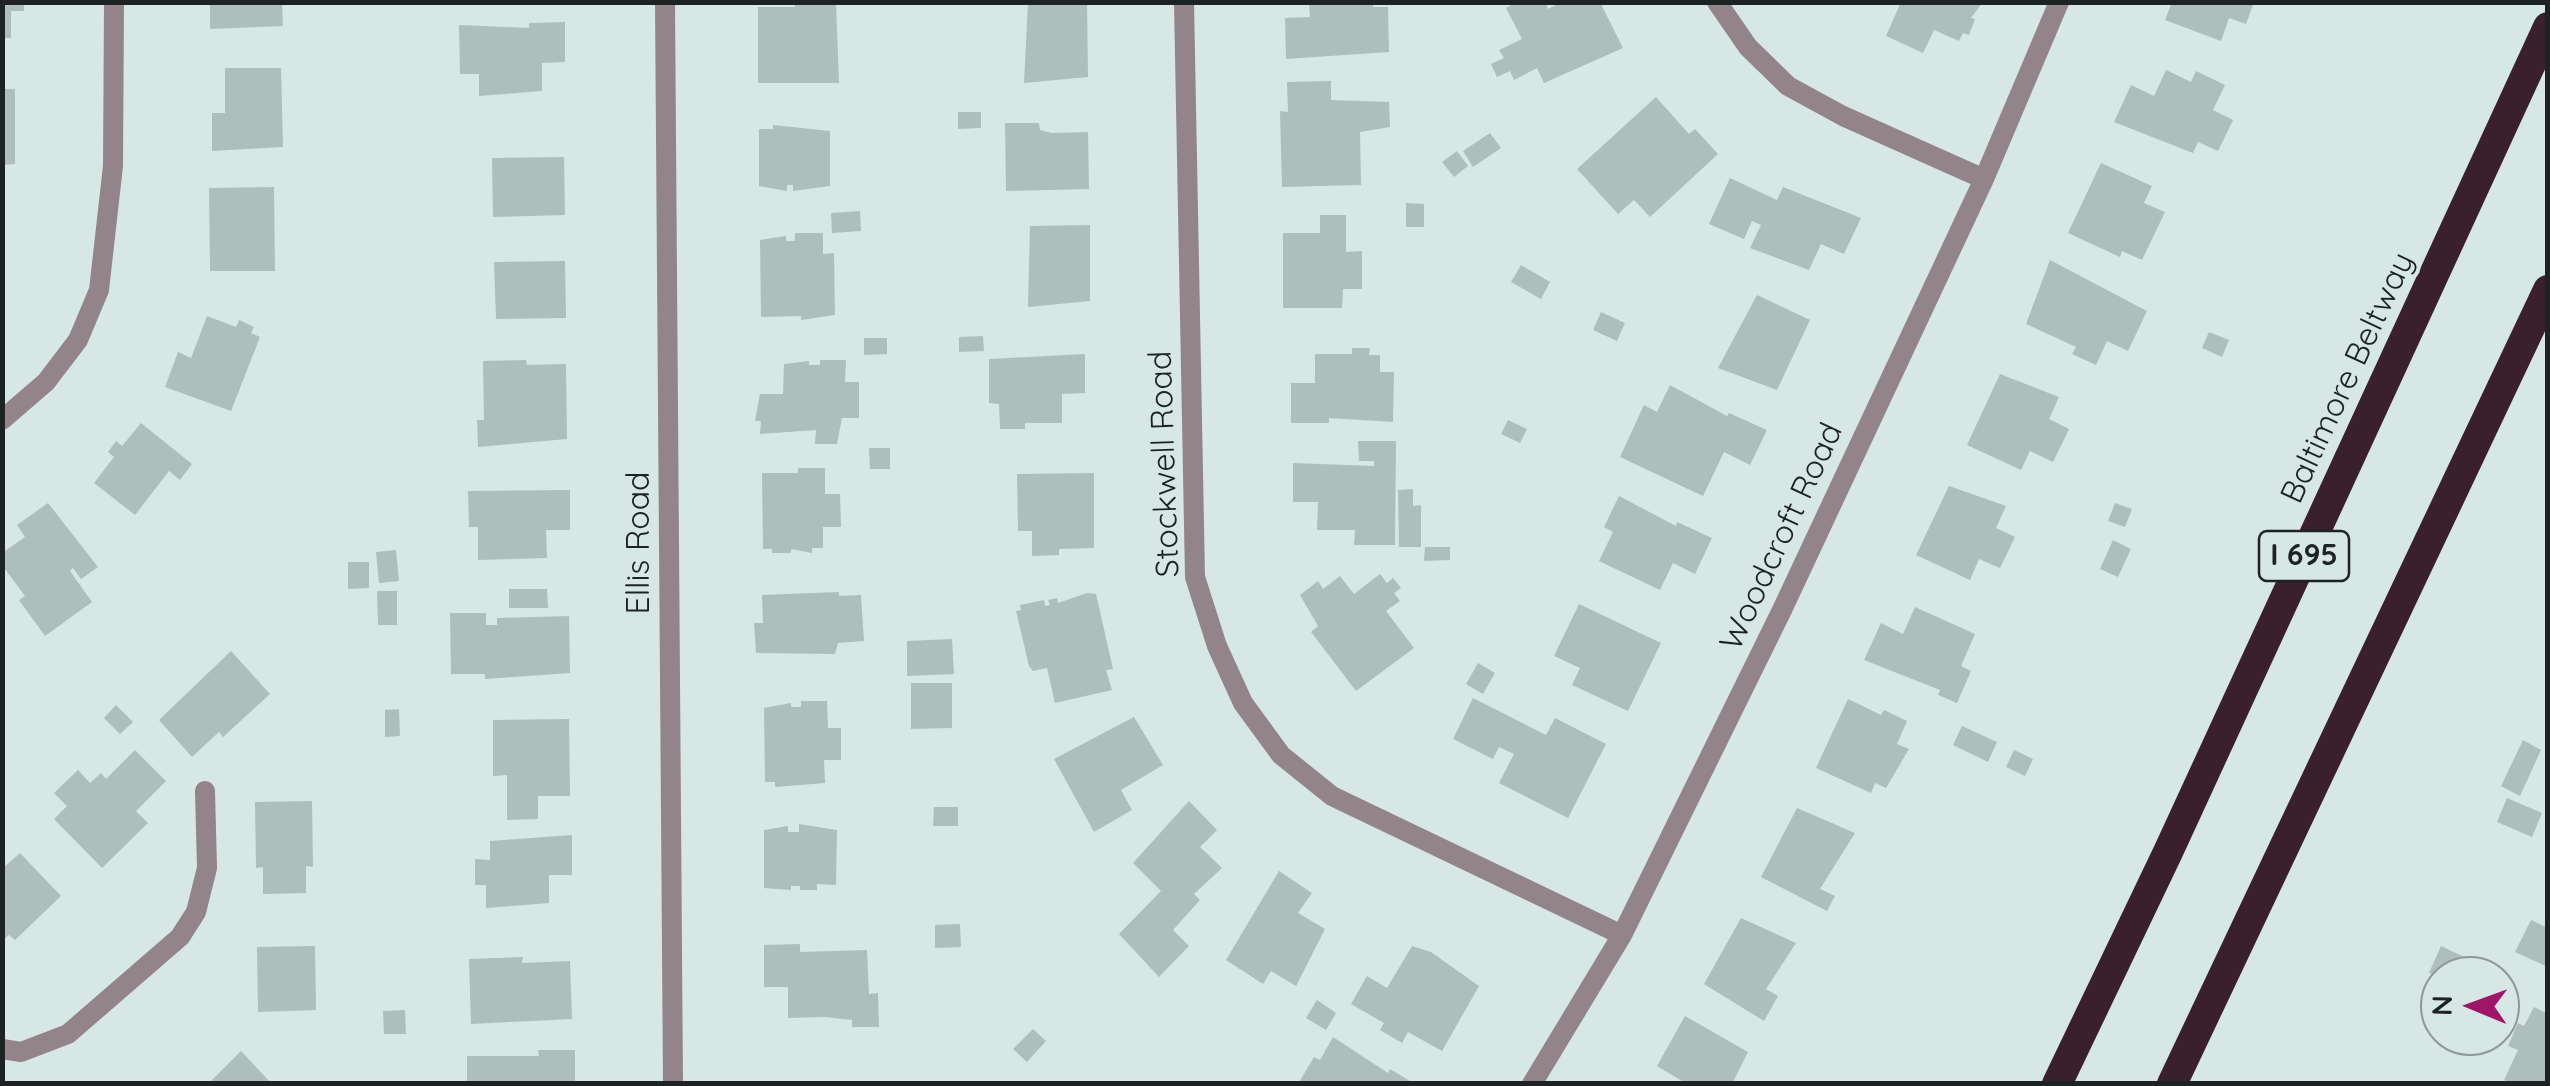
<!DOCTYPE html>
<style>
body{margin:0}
#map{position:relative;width:2550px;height:1086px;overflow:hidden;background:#d7e7e5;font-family:Quicksand,sans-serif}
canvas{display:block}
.frame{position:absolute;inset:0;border:5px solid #1d2322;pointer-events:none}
.north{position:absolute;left:2420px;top:956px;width:100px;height:100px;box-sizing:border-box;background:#d7e7e5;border:2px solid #8d9997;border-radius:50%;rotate:271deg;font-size:28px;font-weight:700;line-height:40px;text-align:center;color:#1d2322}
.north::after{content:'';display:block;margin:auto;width:35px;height:45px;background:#9d1667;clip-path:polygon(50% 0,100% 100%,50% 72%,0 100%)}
</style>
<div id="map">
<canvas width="2550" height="1086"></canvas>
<div class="frame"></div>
<div class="north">N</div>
</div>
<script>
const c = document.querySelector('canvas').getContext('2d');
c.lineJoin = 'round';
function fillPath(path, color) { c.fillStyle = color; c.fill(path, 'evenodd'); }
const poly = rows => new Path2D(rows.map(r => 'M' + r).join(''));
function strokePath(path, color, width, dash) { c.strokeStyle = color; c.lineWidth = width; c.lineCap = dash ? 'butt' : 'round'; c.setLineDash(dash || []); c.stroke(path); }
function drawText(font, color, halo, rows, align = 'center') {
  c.font = font + ' Quicksand,sans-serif'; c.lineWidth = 8; c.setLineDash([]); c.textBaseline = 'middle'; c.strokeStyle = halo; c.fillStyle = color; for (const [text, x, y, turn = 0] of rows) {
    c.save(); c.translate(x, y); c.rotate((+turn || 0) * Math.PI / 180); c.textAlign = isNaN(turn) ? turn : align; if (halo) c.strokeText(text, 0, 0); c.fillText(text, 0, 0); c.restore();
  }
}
const building = poly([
 [2,2,24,2,24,11,11,11,11,38,2,38],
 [210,2,282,2,283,26,210,29],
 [795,2,836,2,839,83,758,83,758,7,795,7],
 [1087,2,1088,77,1024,83,1028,3],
 [1309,2,1373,2,1373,7,1388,7,1389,52,1286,59,1285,18,1310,17],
 [1517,2,1545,2,1548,9,1562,2,1600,2,1623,48,1544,83,1537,68,1514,80,1510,71,1497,77,1491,64,1504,58,1499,50,1522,39,1506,8],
 [1901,2,1907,4,1983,2,1971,18,1975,19,1969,35,1963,33,1959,41,1934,30,1923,53,1886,36],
 [2172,2,2254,2,2246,24,2229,18,2221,41,2165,20],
 [565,22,565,62,542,63,542,91,479,96,479,74,460,74,459,25,529,28,529,23],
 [225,68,281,68,283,147,212,151,212,113,225,113],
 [2166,70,2191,82,2196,71,2225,85,2213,110,2233,120,2218,151,2198,142,2193,153,2114,122,2131,85,2154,96],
 [1331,81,1331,100,1389,102,1390,127,1360,132,1361,185,1282,187,1280,111,1288,112,1287,82],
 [2,89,15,89,15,164,2,165],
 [1656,97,1689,134,1695,129,1718,154,1650,217,1634,200,1618,214,1577,169],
 [958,112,981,112,981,128,958,129],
 [1005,123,1039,123,1040,130,1052,133,1088,132,1089,189,1006,191],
 [773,125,830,131,830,186,793,191,793,185,787,185,787,191,759,186,759,129,773,129],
 [1490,133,1501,148,1473,167,1463,151],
 [1457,151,1468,166,1454,177,1442,162],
 [564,157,565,215,493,217,492,158],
 [2101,163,2152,186,2144,203,2165,212,2142,260,2122,251,2120,257,2068,233],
 [1730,178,1777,200,1783,187,1861,218,1844,254,1821,244,1809,270,1750,248,1761,225,1752,221,1744,239,1709,224],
 [274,187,275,271,210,271,209,188],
 [1406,203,1424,204,1424,227,1406,227],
 [860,211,861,231,832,233,831,213],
 [1320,215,1346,215,1346,252,1362,251,1362,289,1343,289,1342,308,1283,308,1283,233,1320,233],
 [1090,225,1090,301,1028,307,1030,226],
 [795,233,823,233,823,254,834,253,835,315,801,320,801,316,761,317,760,240,786,236,786,241,795,241],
 [2050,260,2147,311,2128,351,2107,341,2096,365,2072,354,2076,347,2026,324],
 [565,261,566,318,496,319,494,262],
 [1521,265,1550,282,1541,299,1511,282],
 [1757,295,1810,320,1777,390,1718,368],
 [1601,312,1625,323,1617,341,1593,330],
 [207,316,236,327,239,320,254,327,251,333,260,337,231,411,165,387,178,352,191,358],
 [2209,332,2229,340,2222,357,2202,348],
 [983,336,984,351,959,352,959,337],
 [864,338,887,338,887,354,864,355],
 [1352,348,1370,348,1369,355,1380,355,1380,372,1394,372,1393,422,1329,418,1329,423,1291,423,1291,383,1315,383,1315,354,1352,354],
 [1085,354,1085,393,1062,394,1062,423,1025,423,1025,429,1000,429,999,404,989,403,989,359],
 [526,360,527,365,566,364,567,439,478,447,477,420,484,420,483,361],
 [820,360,846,360,845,382,859,382,859,418,842,418,837,444,815,444,816,430,760,434,761,421,755,421,760,394,783,394,784,364,809,361,809,365,820,365],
 [2000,374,2059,397,2049,419,2069,429,2053,462,2030,451,2021,470,1967,445],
 [1670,385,1727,416,1729,413,1767,430,1750,465,1724,452,1703,496,1620,457,1644,405,1657,412],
 [1508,420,1527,429,1520,443,1501,434],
 [141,423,192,464,180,480,169,471,135,515,94,483,114,457,108,452,116,441,122,446],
 [1358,441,1396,441,1395,545,1354,545,1355,530,1317,530,1318,502,1293,502,1293,463,1374,466,1374,461,1359,461],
 [869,448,890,448,890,469,870,469],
 [798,468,825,468,825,494,840,494,841,527,823,527,823,548,812,548,812,553,791,549,791,553,772,553,772,549,763,549,762,473,798,473],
 [1094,473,1094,548,1059,549,1059,555,1032,556,1032,531,1018,531,1017,474],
 [1949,486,2006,506,1996,528,2015,537,2000,568,1979,559,1970,580,1916,555],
 [1413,489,1413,506,1421,505,1421,547,1399,547,1398,490],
 [570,490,570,530,546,530,547,558,478,560,478,527,469,527,468,491],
 [1619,496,1676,526,1677,522,1712,538,1695,574,1673,563,1660,590,1599,561,1613,532,1604,527],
 [48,503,98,567,81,579,73,568,70,571,92,602,45,636,19,600,25,596,2,565,2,553,25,537,17,525],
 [2115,503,2132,509,2125,527,2108,521],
 [2113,540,2131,549,2118,577,2100,569],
 [1425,547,1450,547,1450,560,1424,561],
 [396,550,399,581,379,583,376,552],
 [348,562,369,562,369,588,348,589],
 [1380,574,1387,583,1393,578,1401,588,1394,593,1400,601,1386,611,1414,648,1356,691,1311,632,1318,626,1300,595,1318,581,1323,589,1340,576,1354,594],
 [509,589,547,589,548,608,509,608],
 [377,591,397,591,397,625,378,625],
 [839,592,839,596,861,595,864,641,838,643,835,654,756,653,754,623,763,623,762,595],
 [1087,593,1096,594,1113,669,1106,670,1112,690,1055,703,1047,668,1033,671,1029,666,1016,611,1021,610,1020,605,1044,600,1045,606,1050,605,1048,600,1057,598,1058,603],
 [1579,604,1661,643,1628,711,1572,685,1580,668,1554,656],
 [1915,607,1975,634,1961,666,1971,671,1957,703,1938,695,1940,690,1864,660,1881,623,1903,634],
 [450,613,486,613,486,625,497,625,497,618,569,616,570,673,485,679,485,674,451,674],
 [952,639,954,674,907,676,907,641],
 [231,651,270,694,223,737,219,732,192,757,159,720],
 [1478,663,1495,673,1483,694,1466,684],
 [911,683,952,683,952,728,911,729],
 [1473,698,1546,735,1555,718,1606,744,1568,818,1499,783,1514,754,1499,747,1493,759,1453,739],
 [1848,699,1881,715,1884,710,1907,721,1897,744,1909,749,1886,788,1875,783,1871,793,1816,768],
 [801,701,827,701,828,728,841,728,841,760,824,760,825,783,775,787,775,782,765,782,764,708,791,703,791,707,801,707],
 [116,705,133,722,120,734,104,718],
 [399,709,400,736,385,737,385,710],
 [1134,717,1163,765,1121,790,1132,810,1094,832,1054,759],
 [569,719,570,796,538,796,538,819,507,820,507,775,493,776,493,720],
 [1962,726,1997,742,1988,762,1953,745],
 [2523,740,2541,750,2520,796,2501,786],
 [135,750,166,781,136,811,148,823,102,868,54,819,67,806,54,793,78,770,90,783,101,773,106,779],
 [2014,750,2033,759,2025,776,2006,767],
 [2507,798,2542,813,2532,837,2497,822],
 [312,801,313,867,306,866,306,893,263,894,263,867,256,868,255,802],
 [1189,801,1217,830,1200,847,1222,868,1194,894,1200,900,1173,930,1189,946,1159,977,1119,934,1161,891,1133,863],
 [934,807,958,807,958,826,933,826],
 [1797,808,1855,833,1820,889,1835,896,1827,911,1761,877],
 [799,824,837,830,836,885,817,884,817,890,800,890,800,886,791,886,791,890,764,888,764,830,788,826,788,832,799,832],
 [572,835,572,875,549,875,549,903,486,908,486,885,475,885,475,859,490,860,490,841],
 [20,853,61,896,15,940,9,935,2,941,2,869],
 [1279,871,1312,893,1298,913,1325,929,1296,986,1271,971,1263,984,1226,960],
 [1741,918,1796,943,1766,989,1778,996,1764,1021,1704,984],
 [2531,920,2548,928,2548,967,2515,952],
 [960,924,961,947,935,948,935,925],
 [800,944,800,952,867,950,869,994,878,993,879,1027,852,1027,852,1020,825,1017,788,1018,788,987,764,987,764,945],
 [315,946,316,1010,258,1012,257,947],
 [1412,946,1431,952,1479,986,1442,1051,1408,1032,1402,1043,1380,1030,1384,1023,1351,1004,1367,976,1387,988],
 [2441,946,2477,963,2471,976,2440,978,2429,973],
 [523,957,522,963,570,961,572,1019,471,1024,469,959],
 [1317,1000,1336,1013,1326,1030,1306,1018],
 [2534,1007,2548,1014,2548,1084,2512,1084,2504,1080,2518,1050,2508,1046,2518,1023,2524,1026],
 [405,1010,406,1034,384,1034,383,1011],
 [1685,1016,1748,1052,1732,1084,1687,1084,1657,1066],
 [1033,1029,1046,1041,1027,1062,1013,1049],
 [1333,1037,1388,1073,1390,1069,1415,1084,1298,1084,1314,1057,1320,1060],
 [538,1050,575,1050,575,1084,467,1084,467,1056,539,1056],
 [241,1051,272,1084,208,1084]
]);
const service = poly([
 [2,1049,21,1052,68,1034,180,937,196,912,207,868,205,791]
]);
const minor = poly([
 [665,2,673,1084],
 [1184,2,1195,577,1217,646,1243,703,1281,755,1332,796,1622,935],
 [1717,2,1748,47,1788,86,1843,116,1984,179],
 [2,420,46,382,78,340,99,290,113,166,114,2],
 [1532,1084,1622,935,1782,610,1984,179,2059,2]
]);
const motorway = poly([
 [2057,1084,2168,852,2548,27],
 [2172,1084,2548,290]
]);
const shields = [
 [2304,556,90]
];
const shieldNames = [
 ["I 695",2304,556]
];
const streetNames = [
 ["Baltimore Beltway",2348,378,-65],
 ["Stockwell Road",1165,464,-92],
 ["Woodcroft Road",1782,537,-65],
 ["Ellis Road",639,543,-90]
];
fillPath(building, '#aebebc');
strokePath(service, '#93848a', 20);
strokePath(minor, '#93848a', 20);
strokePath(motorway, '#39202c', 30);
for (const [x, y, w] of shields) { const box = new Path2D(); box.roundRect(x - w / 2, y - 25, w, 50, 8); c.fillStyle = '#d7e7e5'; c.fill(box); strokePath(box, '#1d2322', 2.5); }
drawText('bold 30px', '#1d2322', null, shieldNames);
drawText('32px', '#1d2322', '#d7e7e5', streetNames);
</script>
